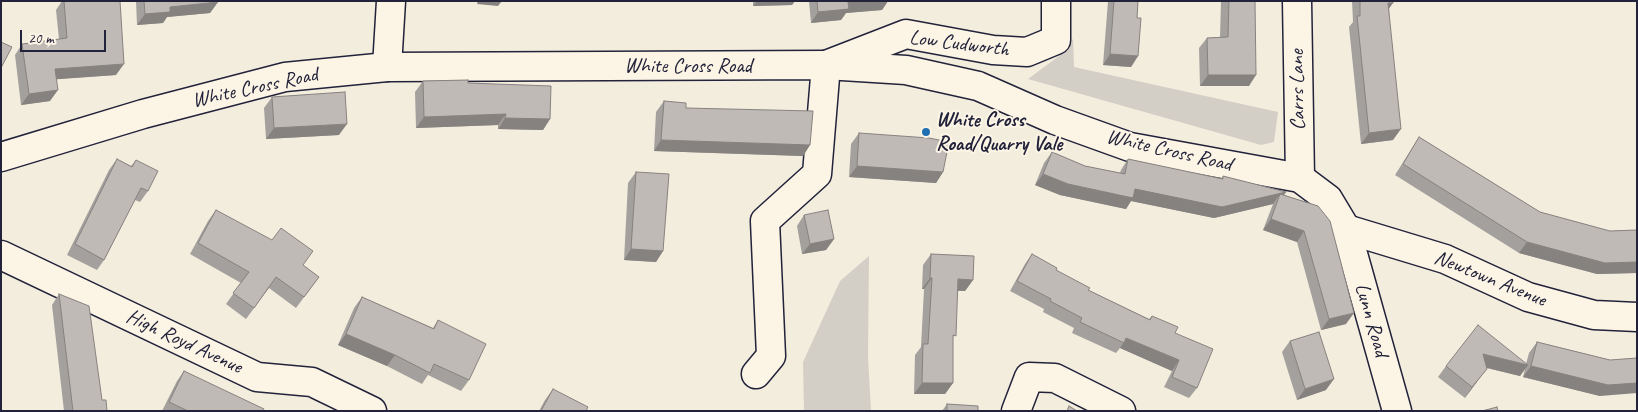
<!DOCTYPE html>
<style>
body{margin:0}
#map{position:relative;width:1638px;height:412px;overflow:hidden;background:#f3edde;font-family:Caveat,sans-serif}
canvas{display:block}
.frame{position:absolute;inset:0;border:2px solid #22223b;pointer-events:none}
.scale{position:absolute;left:20px;top:30px;width:86px;height:22px;box-sizing:border-box;border:2px solid #22223b;border-top:0;padding-left:6px;font-size:15px;line-height:18px;white-space:nowrap;color:#22223b;-webkit-text-stroke:4px #fcf5e5;paint-order:stroke}
</style>
<div id="map">
<canvas width="1638" height="412"></canvas>
<div class="frame"></div>
<div class="scale">20 m</div>
</div>
<script>
const c = document.querySelector('canvas').getContext('2d');
c.lineJoin = 'round';
function fillPath(path, color) { c.fillStyle = color; c.fill(path, 'evenodd'); }
const poly = rows => new Path2D(rows.map(r => 'M' + r).join(''));
function strokePath(path, color, width, dash) { c.strokeStyle = color; c.lineWidth = width; c.lineCap = dash ? 'butt' : 'round'; c.setLineDash(dash || []); c.stroke(path); }
function drawText(font, color, halo, rows, align = 'center') {
  c.font = font + ' Caveat,sans-serif'; c.lineWidth = 4; c.setLineDash([]); c.textBaseline = 'middle'; c.strokeStyle = halo; c.fillStyle = color; for (const [text, x, y, turn = 0] of rows) {
    c.save(); c.translate(x, y); c.rotate((+turn || 0) * Math.PI / 180); c.textAlign = isNaN(turn) ? turn : align; if (halo) c.strokeText(text, 0, 0); c.fillText(text, 0, 0); c.restore();
  }
}
const green = poly([
 [1073,39,1074,67,1278,112,1274,142,1261,145,1028,79,1059,56],
 [869,256,868,356,871,411,804,411,803,362,840,281]
]);
const street = poly([
 [1297,1,1300,178],
 [387,67,391,1],
 [1346,229,1445,259,1528,297,1594,315,1637,317],
 [1,255,257,377,312,382,372,411],
 [756,374,771,356,765,221,817,174,826,65,906,34,993,50,1027,52,1056,40,1056,1],
 [1016,411,1029,377,1055,378,1121,411]
]);
const secondary = poly([
 [1,157,143,114,285,77,387,67,826,65,906,70,978,86,1055,120,1130,147,1300,178,1328,199,1346,229,1397,411]
]);
const wall = poly([
 [62,1,120,1,116,75,56,79,50,101,21,105,15,55,22,44,59,39,56,10],
 [136,1,218,1,218,2,210,13,167,17,163,23,137,25],
 [753,1,795,1,792,5,753,6],
 [809,1,888,1,882,10,846,13,841,20,811,23],
 [1108,1,1138,1,1137,18,1138,56,1131,67,1103,65],
 [1221,1,1255,1,1249,86,1200,86,1199,48,1207,38,1220,37],
 [1352,1,1393,1,1389,9,1393,140,1361,144,1349,27,1353,22],
 [423,81,468,83,550,119,543,130,498,129,498,125,416,128,415,92],
 [272,97,339,135,266,139,264,108],
 [664,101,686,108,810,145,803,156,654,151,656,112],
 [859,133,943,172,936,183,849,177,851,144],
 [1419,137,1540,212,1610,231,1637,230,1637,273,1597,274,1519,253,1395,175],
 [1052,152,1085,166,1120,173,1121,170,1128,159,1221,179,1223,176,1286,192,1284,195,1318,206,1346,324,1321,330,1297,242,1263,230,1273,204,1214,218,1131,201,1126,209,1060,195,1035,185,1044,163],
 [117,159,131,166,136,160,148,191,140,202,135,200,104,260,97,270,67,255,109,170],
 [636,172,663,251,656,262,624,260,628,183],
 [216,210,303,265,319,277,296,308,269,288,246,319,226,304,241,283,190,254,208,221],
 [804,215,834,239,826,250,802,254,797,226],
 [931,254,973,280,965,291,958,291,953,339,953,383,945,394,914,394,915,355,921,347,924,289,922,289,923,265],
 [1032,254,1056,270,1088,290,1149,319,1152,316,1175,333,1197,388,1189,398,1164,387,1172,371,1120,348,1116,353,1072,333,1074,328,1043,312,1044,309,1010,291,1025,264],
 [59,294,102,400,107,411,64,411,52,305],
 [362,297,433,328,438,320,469,380,461,391,428,375,422,384,387,366,338,345,354,308],
 [1290,341,1326,390,1297,400,1282,352],
 [1537,342,1610,360,1600,396,1523,377,1525,369,1520,376,1487,368,1479,379,1465,398,1438,377,1446,366,1526,364,1529,353],
 [184,371,263,411,162,411,177,381],
 [553,389,586,411,539,411,545,400],
 [947,404,978,411,942,411]
]);
const shadedWall = poly([
 [478,1,502,1,498,6,477,4],
 [757,1,795,1,792,5,753,6],
 [859,1,888,1,882,10,846,13,841,20,811,23,818,12,848,2],
 [218,2,210,13,167,17,163,23,137,25,145,14,170,7],
 [1388,3,1393,3,1385,14],
 [1110,54,1138,56,1131,67,1103,65],
 [124,64,116,75,47,80,55,69],
 [1208,75,1256,75,1249,86,1200,86],
 [58,90,50,101,21,105,29,94],
 [506,114,498,125,416,128,424,117],
 [505,118,550,119,543,130,498,129],
 [347,124,339,135,266,139,274,128],
 [1401,129,1393,140,1361,144,1369,133],
 [661,140,810,145,803,156,654,151],
 [857,166,943,172,936,183,849,177],
 [1043,174,1135,189,1286,192,1278,203,1280,194,1273,204,1214,218,1131,201,1126,209,1060,195,1035,185],
 [1271,219,1304,231,1297,242,1263,230],
 [834,239,826,250,802,254,810,244],
 [1527,242,1637,262,1637,273,1597,274,1519,253],
 [631,249,663,251,656,262,624,260],
 [930,278,932,278,924,289,922,289],
 [958,279,973,280,965,291,951,290],
 [1354,313,1346,324,1321,330,1329,319],
 [346,334,395,355,387,366,338,345],
 [1126,338,1179,360,1172,371,1120,348],
 [1483,354,1528,365,1520,376,1475,365],
 [1531,366,1637,383,1637,393,1600,396,1523,377],
 [1487,369,1479,379,1465,398,1472,387],
 [1334,379,1326,390,1297,400,1305,389],
 [922,383,953,383,945,394,914,394]
]);
const building = poly([
 [64,1,120,1,124,64,55,69,58,90,29,94,22,44,67,38,64,1],
 [144,1,218,1,218,2,170,7,170,12,145,14,144,1],
 [817,1,859,1,848,2,849,9,818,12,817,1],
 [1114,1,1138,1,1137,18,1141,18,1138,56,1110,54,1114,1],
 [1229,1,1255,1,1256,75,1208,75,1207,38,1228,37,1229,1],
 [1360,1,1393,1,1393,3,1388,3,1401,129,1369,133,1357,16,1360,16,1360,1],
 [1,42,12,47,1,68,1,42],
 [468,80,468,83,551,86,550,119,505,118,506,114,424,117,423,81,468,80],
 [345,92,347,124,274,128,272,97,345,92],
 [664,101,686,103,686,108,813,111,810,145,661,140,664,101],
 [859,133,929,138,949,142,943,172,857,166,859,133],
 [1419,137,1540,212,1610,231,1637,230,1637,262,1605,263,1527,242,1403,164,1419,137],
 [1052,152,1085,166,1125,174,1128,159,1223,179,1223,176,1286,192,1222,207,1135,189,1133,198,1068,184,1043,174,1052,152],
 [117,159,132,167,136,160,158,171,148,191,141,188,104,260,75,244,117,159],
 [636,172,669,174,663,251,631,249,636,172],
 [1280,194,1318,206,1330,221,1354,313,1329,319,1304,231,1271,219,1280,194],
 [216,210,272,240,281,228,313,251,303,265,319,277,304,297,276,277,254,308,233,293,249,272,198,243,216,210],
 [828,210,834,239,810,244,804,215,828,210],
 [931,254,974,256,973,280,958,279,956,336,953,335,953,383,922,383,923,344,928,344,932,278,930,278,931,254],
 [1032,254,1057,268,1056,270,1090,288,1088,290,1150,320,1152,316,1178,327,1175,333,1213,349,1197,388,1172,377,1179,360,1126,338,1124,343,1080,322,1082,318,1050,301,1051,299,1017,281,1032,254],
 [59,294,89,306,102,400,106,400,107,411,73,411,59,294],
 [362,297,434,329,438,320,486,344,469,380,434,364,430,373,395,355,346,334,362,297],
 [1478,325,1528,365,1483,354,1487,369,1472,387,1446,366,1478,325],
 [1319,332,1334,379,1305,389,1290,341,1319,332],
 [1537,342,1610,360,1637,358,1637,383,1608,385,1531,366,1537,342],
 [184,371,264,409,263,411,188,411,169,402,184,371],
 [553,389,588,407,586,411,541,411,553,389],
 [947,404,978,406,978,411,947,411,947,404],
 [1069,406,1077,411,1067,411,1069,406],
 [1497,407,1498,411,1482,411,1497,407]
]);
const markers = [
 [926,132,5,"#1f6fb2"]
];
const streetNames = [
 ["Low Cudworth",959,44,7],
 ["White Cross Road",688,66],
 ["White Cross Road",255,88,-12],
 ["Carrs Lane",1298,90,-91],
 ["White Cross Road",1169,151,13],
 ["Newtown Avenue",1490,279,22],
 ["Lunn Road",1371,320,74],
 ["High Royd Avenue",184,342,25]
];
const poiNames = [
 ["White Cross",936,120],
 ["Road/Quarry Vale",936,144]
];
fillPath(green, '#d4cfc6');
strokePath(street, '#22223b', 31);
strokePath(secondary, '#22223b', 31);
strokePath(street, '#fcf5e5', 28);
strokePath(secondary, '#fcf5e5', 28);
fillPath(wall, '#a4a09d');
fillPath(shadedWall, '#86827f');
fillPath(building, '#bfbab6');
strokePath(building, '#86827f', 1);
for (const [x, y, r, color] of markers) { const dot = new Path2D(); dot.arc(x, y, r, 0, 2 * Math.PI); c.fillStyle = color; c.fill(dot); strokePath(dot, '#fcf5e5', 2); }
drawText('21px', '#22223b', '#fcf5e5', streetNames);
drawText('bold 21px', '#22223b', '#fcf5e5', poiNames, 'left');
</script>
